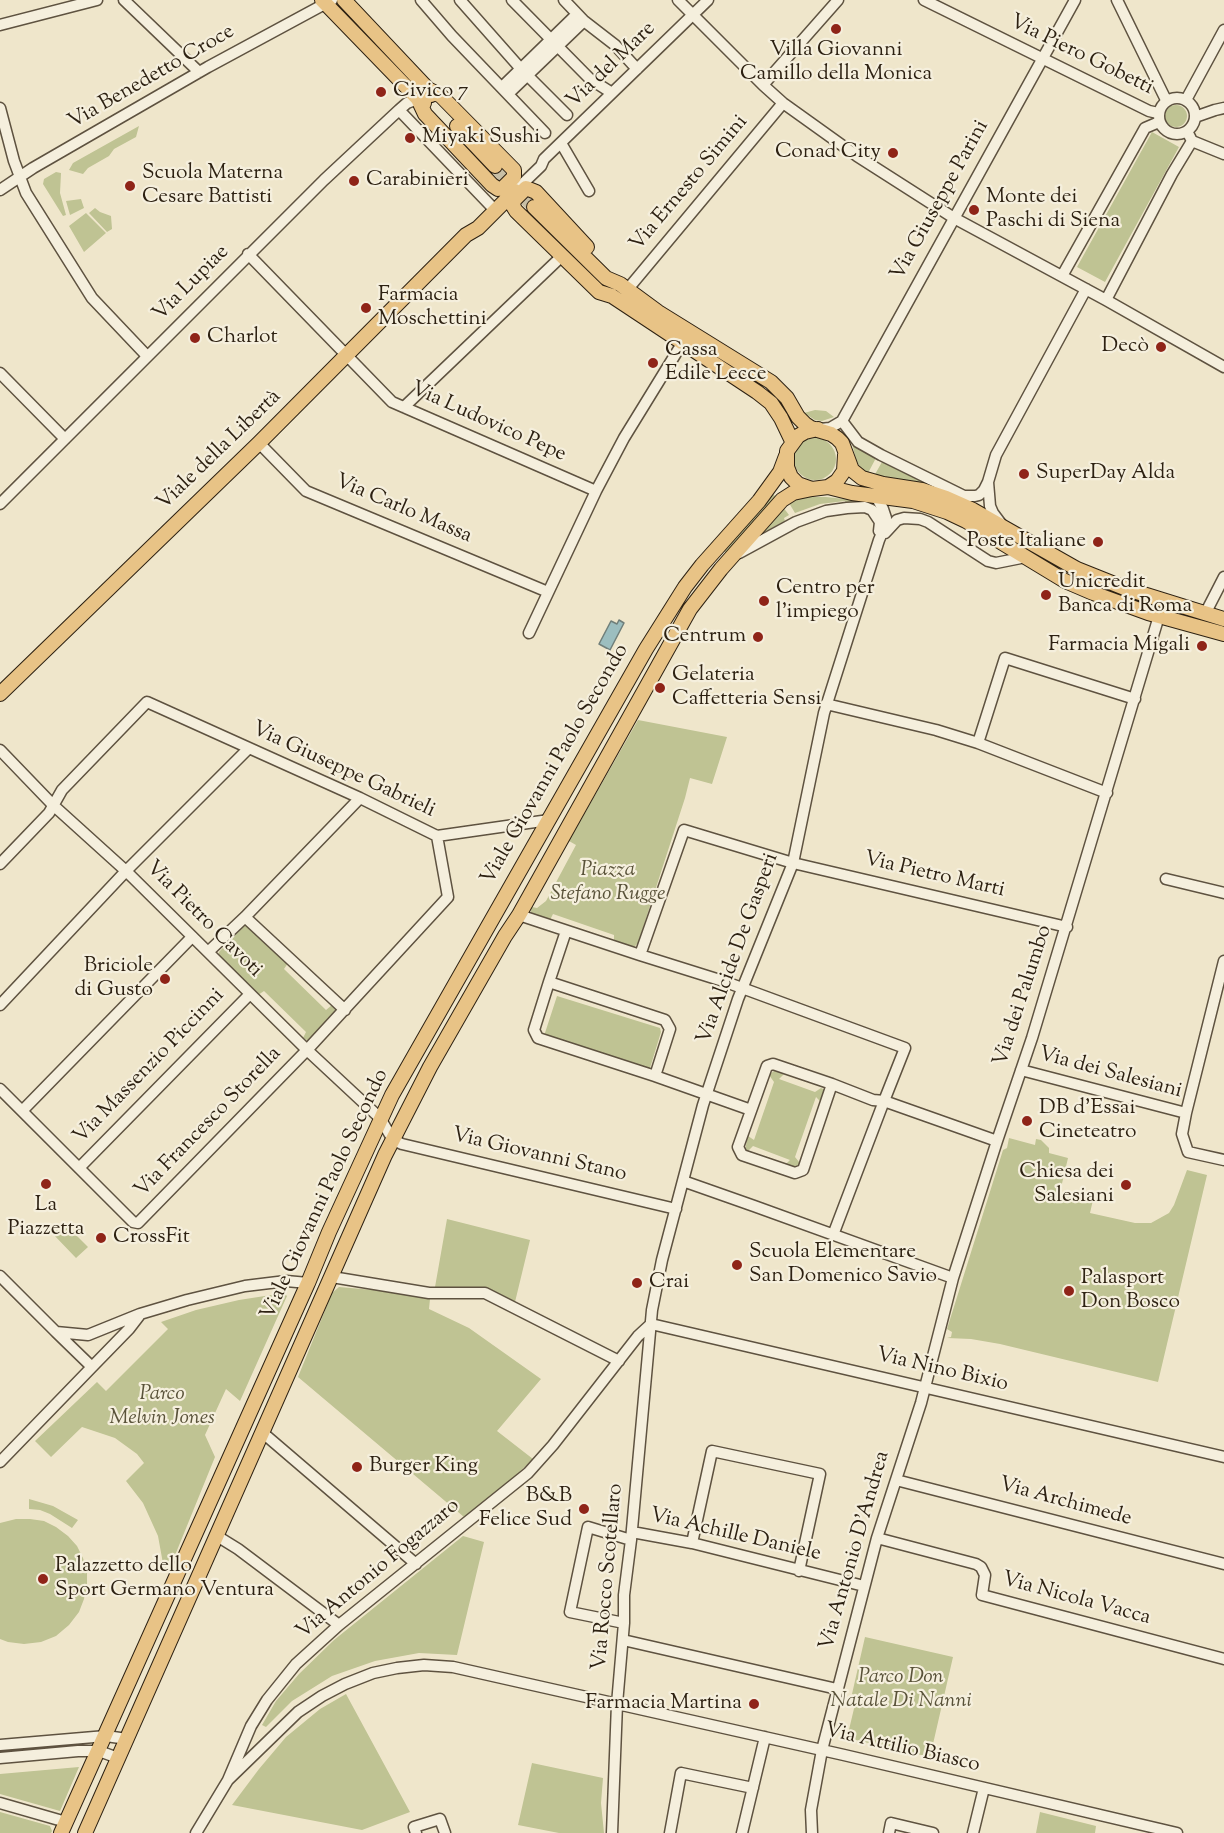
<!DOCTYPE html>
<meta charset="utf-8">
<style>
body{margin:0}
canvas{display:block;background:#efe6cb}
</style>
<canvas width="1224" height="1833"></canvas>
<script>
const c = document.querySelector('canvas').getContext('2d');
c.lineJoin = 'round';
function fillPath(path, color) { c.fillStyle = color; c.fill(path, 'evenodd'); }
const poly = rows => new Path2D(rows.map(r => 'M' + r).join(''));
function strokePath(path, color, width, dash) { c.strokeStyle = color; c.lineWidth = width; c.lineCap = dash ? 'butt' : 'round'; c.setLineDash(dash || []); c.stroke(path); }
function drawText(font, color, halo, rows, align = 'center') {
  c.font = font + ' "Sorts Mill Goudy",serif'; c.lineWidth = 4.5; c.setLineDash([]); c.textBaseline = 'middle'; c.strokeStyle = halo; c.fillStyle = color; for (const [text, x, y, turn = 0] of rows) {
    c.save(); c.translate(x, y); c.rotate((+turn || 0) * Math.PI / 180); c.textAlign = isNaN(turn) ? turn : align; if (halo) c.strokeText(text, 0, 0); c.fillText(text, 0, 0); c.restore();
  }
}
const green = poly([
 '1165 116a11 11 0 1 1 22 0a11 11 0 1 1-22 0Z',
 [139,126,136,137,114,149,109,156,88,168,83,174,69,170,73,163],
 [1152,132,1179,147,1105,282,1077,267],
 [56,172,61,173,60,193,66,215,63,216,43,184,44,179],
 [81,199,84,208,70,215,66,201],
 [95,208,100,212,111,216,112,229,107,232,89,213],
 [86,213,106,233,84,252,69,226],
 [815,410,826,411,834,417,822,421,815,420,804,413],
 '794 459a21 21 0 1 1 42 0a21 21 0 1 1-42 0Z',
 [852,443,876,458,868,473,861,469,856,460],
 [882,462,934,486,874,476],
 [773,494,776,497,726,553,723,550],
 [803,497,826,497,864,501,864,503,846,504,845,501,820,504,795,513,789,503,795,499],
 [783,507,789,515,784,518,785,521,757,536],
 [638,720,727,737,712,784,690,778,685,798,638,943,633,948,614,941,614,935,553,914,550,920,531,913,531,910,532,907,537,908,546,901,576,845,569,841],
 [247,925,288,963,284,969,326,1010,332,1005,337,1010,309,1041,303,1038,306,1032,264,991,258,995,218,956,219,952,244,926],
 [557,996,660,1028,661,1032,650,1068,648,1069,544,1036],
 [774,1071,784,1074,779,1079,815,1092,821,1088,825,1090,821,1102,816,1097,795,1157,800,1163,796,1168,786,1164,790,1160,753,1146,748,1151,745,1150,748,1136,754,1140,774,1082,769,1075],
 [1009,1138,1035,1145,1036,1139,1041,1140,1049,1148,1049,1153,1068,1158,1060,1192,1093,1200,1090,1213,1135,1223,1151,1223,1169,1213,1174,1205,1187,1170,1207,1175,1158,1382,1000,1344,971,1339,947,1338,951,1337,952,1332,947,1329,1003,1150,1007,1148],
 [447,1219,530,1240,515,1302,488,1289,435,1287],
 [63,1222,88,1247,76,1258,52,1233],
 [339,1287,385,1291,430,1299,429,1309,469,1328,541,1379,497,1431,533,1459,510,1481,464,1517,298,1377,332,1293],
 [284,1293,287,1296,240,1401,226,1389,205,1435,215,1457,169,1570,164,1569,158,1536,143,1503,126,1481,144,1463,137,1454,115,1438,82,1427,51,1457,35,1441,97,1382,106,1391,168,1329,161,1322,196,1310,239,1300],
 [29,1499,53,1506,78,1520,72,1528,50,1514,40,1510,29,1509],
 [16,1519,30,1519,44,1521,56,1527,68,1536,77,1546,83,1558,87,1572,87,1586,84,1599,79,1612,69,1625,56,1636,41,1642,24,1644,8,1642,0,1639,0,1523],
 [463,1536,484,1542,457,1655,419,1653,375,1661,332,1676,292,1701,266,1727,262,1725,276,1701,299,1674,334,1640],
 [865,1637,953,1657,930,1757,847,1738,857,1696,852,1694],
 [346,1694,410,1812,362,1830,232,1805,259,1769,286,1737,320,1709],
 [532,1763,603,1778,601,1803,604,1833,559,1833,518,1825],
 [79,1767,60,1811,0,1794,0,1774],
 [0,1812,50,1826,52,1831,51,1833,0,1833],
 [1040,1812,1096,1826,1095,1833,1036,1833]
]);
const water = poly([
 [619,620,624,623,610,650,599,644,611,621,617,624,619,620]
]);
const majorTunnel = poly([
 [495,166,534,207]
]);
const minor = poly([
 [124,0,199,72],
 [421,0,452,36,545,133],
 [460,0,521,69,567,115],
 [512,0,590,79,612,93],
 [564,0,584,21,615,45,637,69],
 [678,0,763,85,783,103,857,156,954,218,1106,300,1224,367],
 [924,0,1149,111,1158,113],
 [1117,0,1166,100],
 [0,25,97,0],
 [763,85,838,0],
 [502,87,577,14],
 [508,94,584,21],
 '1159 116a18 18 0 1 1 36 0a18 18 0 1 1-36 0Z',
 [1186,100,1224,30],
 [0,108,14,161,26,193,92,298,147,356],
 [399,110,491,206],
 [1195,117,1215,110,1224,108],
 [1192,141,1224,154],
 [561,143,589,191],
 [0,190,33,168,208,67,332,0],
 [515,191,541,166,544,159,708,0],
 [248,254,392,402,596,491],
 [1062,276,1145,128,1159,122],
 [627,290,783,103],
 [1106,300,1172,174,1192,141,1187,131],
 [0,373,65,439],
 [404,407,562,256],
 [842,421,1075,0],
 [819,429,830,428,842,421,858,442,881,455,964,496,975,496,979,495,984,490,988,482,996,455,1086,289],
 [259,443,306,491,548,592],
 [988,482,990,506,993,513,1002,525],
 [0,504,324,180,399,110,407,103,418,99],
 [885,533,897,520,904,518,920,519,928,522,988,561,996,563,1026,557],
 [739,553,796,522,826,511,847,508,865,507,872,510,880,522,879,531],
 [1205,614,1224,577],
 [529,633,596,491,624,438,683,342],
 [826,704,936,730,978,743,1107,793],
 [978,743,1005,658,1135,699],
 [0,750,53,805,126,871,307,1050,380,1118,393,1140,402,1144,676,1209],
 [437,836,549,820],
 [0,864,49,813,62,790,147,702,360,798,437,836,448,897,307,1050,138,1223,133,1222,0,1089],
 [1166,879,1224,893],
 [519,915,640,955,723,981,905,1048,884,1101,997,1141],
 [245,917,345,1010],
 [208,952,245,917,360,798],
 [640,955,684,830,793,863,1067,927],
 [1224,961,1186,1113,1182,1134,1188,1152,1224,1160],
 [549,982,665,1020,670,1029,655,1076,538,1038,534,1030,549,982,566,931],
 [0,1005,126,871,248,749],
 [1021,1070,1186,1113],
 [655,1076,751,1110],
 [832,1084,803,1170,795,1173,742,1155,738,1147,767,1066,773,1064,832,1084,873,1100,884,1101,833,1235],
 [22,1111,192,937],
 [79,1168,250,994],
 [683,1181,754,1206,953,1278],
 [0,1276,56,1332,88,1335,140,1314,187,1300,245,1286,286,1281,308,1283],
 [332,1277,429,1293,485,1293,619,1361],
 [651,1324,1224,1457],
 [56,1332,92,1367,129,1329,139,1316],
 [263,1433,416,1564],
 [0,1462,92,1367],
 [896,1480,1224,1564],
 [632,1532,692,1543,864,1586],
 [217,1536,238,1549,339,1625],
 [877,1538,976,1564,981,1567,985,1575,982,1595,1224,1659],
 [692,1543,712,1451,820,1474,799,1571],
 [624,1623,570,1612,588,1527,631,1540],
 [623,1640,837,1689],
 [0,1745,106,1736,127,1739],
 [0,1758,78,1751,99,1751,118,1758],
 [228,1780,298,1712,322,1696,345,1684,373,1673,397,1668,424,1665,453,1667,844,1755,1177,1833],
 [0,1803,66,1822],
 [196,1833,228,1780,251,1726,267,1700,296,1664,339,1625,528,1473,553,1445,638,1336,651,1324],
 [416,1833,414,1827,440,1819,445,1833],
 [612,1833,617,1704,624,1623,624,1595,631,1540,652,1310,662,1260,703,1105,738,999,793,863,824,713,879,540,885,526,886,518,883,509,878,500,871,494],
 [670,1833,681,1773,753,1788],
 [742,1833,765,1737],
 [812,1833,811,1810,822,1750,877,1538,921,1403,953,1278,997,1141,1032,1038,1159,616],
 [889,1833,891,1823,933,1833],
 [973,1833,984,1788]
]);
const major = poly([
 [322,0,418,99,424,103],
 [344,0,428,89,431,95],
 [418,99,425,114,492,185,498,189,503,188,514,177,514,170,441,96,428,89],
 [457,126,495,166],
 [534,207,606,278,620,284,658,312,771,382,787,398,798,417,805,424,811,428,831,434,837,438,842,443,852,470,862,478,883,484,922,490,946,498,973,510,1077,569,1127,589,1224,619],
 [587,247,536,192,526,188,514,200,513,206,516,211,599,292,612,296,757,392,771,403,781,418,792,441],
 [818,429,805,432,798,436,787,451,787,467,791,477,798,484,812,489,828,487,837,481,844,471,845,455],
 [828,487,852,493,913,501,947,512,966,521,1065,581,1093,593,1148,613,1224,634],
 [0,694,259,443,466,235,478,228,515,191],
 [61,1833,308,1283,329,1232,392,1095,646,649,685,587,702,565,759,501,780,472,786,456],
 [85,1833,385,1155,430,1067,505,936,519,915,690,609,721,569,782,500,793,493,812,489]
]);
const markers = [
 [836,29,6,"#8f2418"],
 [381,92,6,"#8f2418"],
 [410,138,6,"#8f2418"],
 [893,153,6,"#8f2418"],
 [354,181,6,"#8f2418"],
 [130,186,6,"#8f2418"],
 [974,210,6,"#8f2418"],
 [366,308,6,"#8f2418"],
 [195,338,6,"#8f2418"],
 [1161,347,6,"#8f2418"],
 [653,363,6,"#8f2418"],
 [1024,474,6,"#8f2418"],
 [1098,542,6,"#8f2418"],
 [1046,595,6,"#8f2418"],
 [764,601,6,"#8f2418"],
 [758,637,6,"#8f2418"],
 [1202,646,6,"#8f2418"],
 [660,688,6,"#8f2418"],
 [165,979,6,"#8f2418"],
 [1027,1121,6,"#8f2418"],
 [46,1184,6,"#8f2418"],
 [1126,1185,6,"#8f2418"],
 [101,1238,6,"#8f2418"],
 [737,1265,6,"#8f2418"],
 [637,1283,6,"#8f2418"],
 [1069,1291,6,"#8f2418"],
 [357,1467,6,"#8f2418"],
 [584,1509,6,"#8f2418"],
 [43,1579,6,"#8f2418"],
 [754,1704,6,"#8f2418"]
];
const poiNames = [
 ["Villa Giovanni",836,51,"center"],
 ["Camillo della Monica",836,75,"center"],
 ["Civico 7",393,92],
 ["Miyaki Sushi",422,138],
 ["Conad City",881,153,"right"],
 ["Scuola Materna",142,174],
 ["Cesare Battisti",142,198],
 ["Carabinieri",366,181],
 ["Monte dei",986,198],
 ["Paschi di Siena",986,222],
 ["Farmacia",378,296],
 ["Moschettini",378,320],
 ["Charlot",207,338],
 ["Decò",1149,347,"right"],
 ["Cassa",665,351],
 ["Edile Lecce",665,375],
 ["SuperDay Alda",1036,474],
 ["Poste Italiane",1086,542,"right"],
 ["Unicredit",1058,583],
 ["Banca di Roma",1058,607],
 ["Centro per",776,589],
 ["l'impiego",776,613],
 ["Centrum",746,637,"right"],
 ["Farmacia Migali",1190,646,"right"],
 ["Gelateria",672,676],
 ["Caffetteria Sensi",672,700],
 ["Briciole",153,967,"right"],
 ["di Gusto",153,991,"right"],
 ["DB d'Essai",1039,1109],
 ["Cineteatro",1039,1133],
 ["Chiesa dei",1114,1173,"right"],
 ["Salesiani",1114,1197,"right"],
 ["La",46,1206,"center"],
 ["Piazzetta",46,1230,"center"],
 ["CrossFit",113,1238],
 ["Scuola Elementare",749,1253],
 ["San Domenico Savio",749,1277],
 ["Palasport",1081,1279],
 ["Don Bosco",1081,1303],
 ["Crai",649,1283],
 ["Burger King",369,1467],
 ["B&B",572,1497,"right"],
 ["Felice Sud",572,1521,"right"],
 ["Palazzetto dello",55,1567],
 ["Sport Germano Ventura",55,1591],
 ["Farmacia Martina",742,1704,"right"]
];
const streetNames = [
 ["Via Piero Gobetti",1081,56,26],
 ["Via del Mare",612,66,-44],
 ["Via Benedetto Croce",152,78,-30],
 ["Via Ernesto Simini",690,184,-50],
 ["Via Giuseppe Parini",941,201,-61],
 ["Via Lupiae",192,284,-45],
 ["Via Ludovico Pepe",488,423,24],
 ["Viale della Libertà",220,451,-44],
 ["Via Carlo Massa",403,510,23],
 ["Viale Giovanni Paolo Secondo",556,765,-60],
 ["Via Giuseppe Gabrieli",343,771,25],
 ["Via Pietro Marti",934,876,13],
 ["Via Pietro Cavoti",203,920,45],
 ["Via Alcide De Gasperi",739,949,-70],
 ["Via dei Palumbo",1024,996,-72],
 ["Via Massenzio Piccinni",150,1067,-46],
 ["Via dei Salesiani",1110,1074,15],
 ["Via Francesco Storella",209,1123,-46],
 ["Via Giovanni Stano",539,1156,13],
 ["Viale Giovanni Paolo Secondo",326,1195,-65],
 ["Via Nino Bixio",942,1371,13],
 ["Via Archimede",1065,1503,15],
 ["Via Achille Daniele",735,1536,13],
 ["Via Antonio D'Andrea",856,1551,-74],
 ["Via Antonio Fogazzaro",379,1570,-40],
 ["Via Rocco Scotellaro",609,1577,-85],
 ["Via Nicola Vacca",1076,1600,15],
 ["Via Attilio Biasco",902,1749,13]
];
const parkNames = [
 ["Piazza",608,871],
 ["Stefano Rugge",608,895],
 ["Parco",162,1395],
 ["Melvin Jones",162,1419],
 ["Parco Don",901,1678],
 ["Natale Di Nanni",901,1702]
];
fillPath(green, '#bfc393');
fillPath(water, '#9cbebf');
strokePath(water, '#707f7a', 1.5);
strokePath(majorTunnel, '#c8bfa6', 14, [14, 7]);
strokePath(minor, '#5e5240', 13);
strokePath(major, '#2d2112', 16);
strokePath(minor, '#f5efdd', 10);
strokePath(major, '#e8c386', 14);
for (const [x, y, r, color] of markers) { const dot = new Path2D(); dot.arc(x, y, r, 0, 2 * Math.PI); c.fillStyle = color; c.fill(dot); strokePath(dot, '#f5efdd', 2); }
drawText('21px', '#2d2112', '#f5efdd', poiNames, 'left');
drawText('21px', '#2d2112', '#f5efdd', streetNames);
drawText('italic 21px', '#595239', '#f5efdd', parkNames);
</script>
